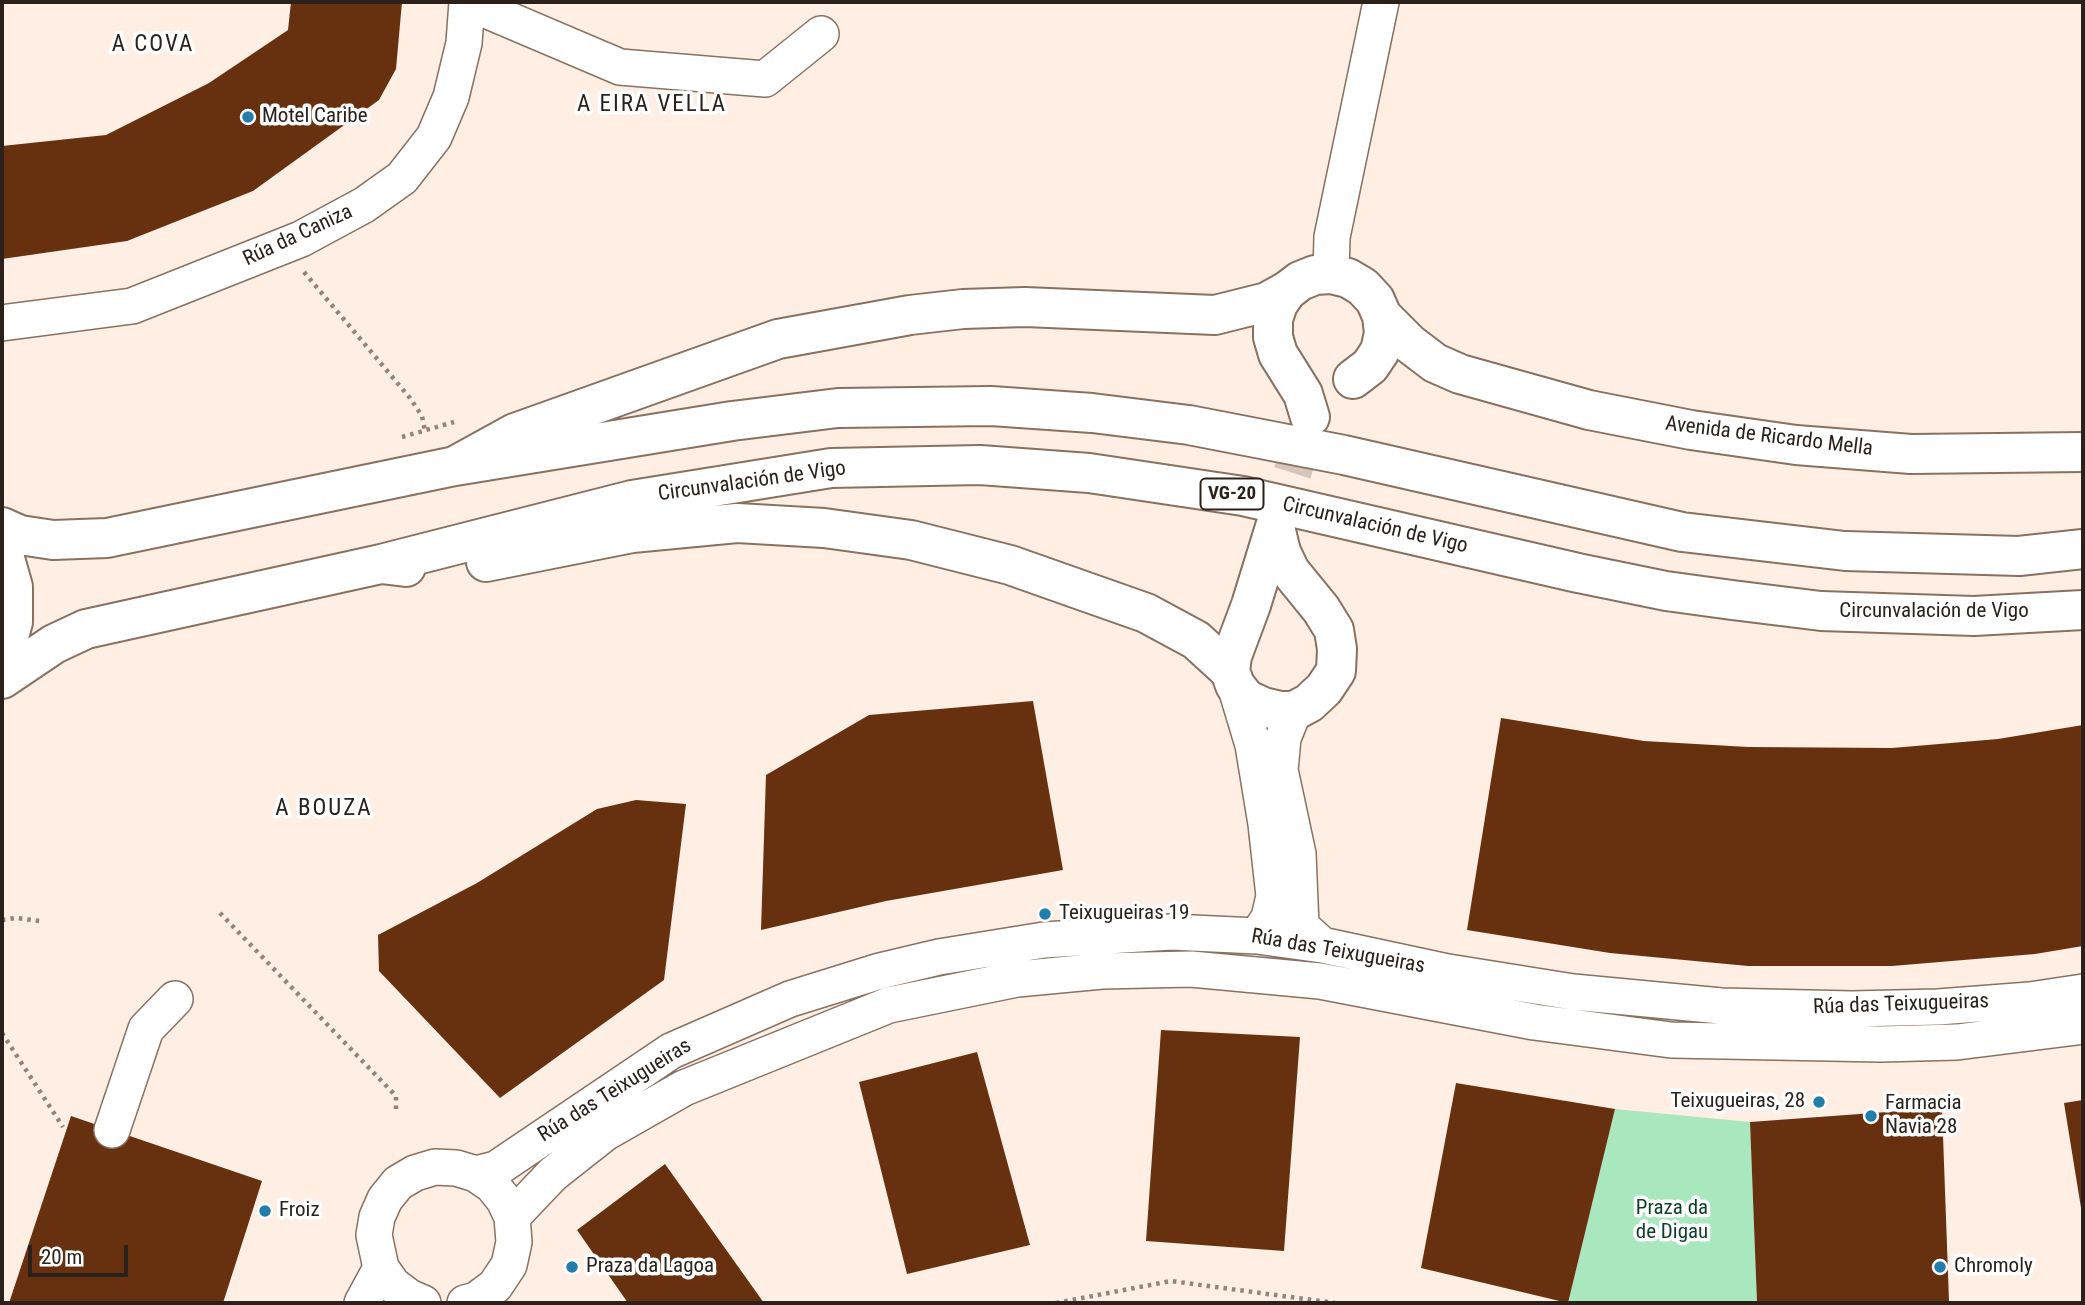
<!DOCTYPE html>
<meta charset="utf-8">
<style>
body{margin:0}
#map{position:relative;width:2085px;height:1305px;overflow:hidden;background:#ffeee3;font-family:"Roboto Condensed",sans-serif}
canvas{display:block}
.frame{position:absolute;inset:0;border:4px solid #2b211a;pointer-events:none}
.scale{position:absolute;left:28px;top:1245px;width:100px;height:32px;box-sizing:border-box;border:4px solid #2b211a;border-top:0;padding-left:9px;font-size:21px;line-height:24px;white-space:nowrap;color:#2b211a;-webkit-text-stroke:5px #fff;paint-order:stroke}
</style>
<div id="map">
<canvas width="2085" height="1305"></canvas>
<div class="frame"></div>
<div class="scale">20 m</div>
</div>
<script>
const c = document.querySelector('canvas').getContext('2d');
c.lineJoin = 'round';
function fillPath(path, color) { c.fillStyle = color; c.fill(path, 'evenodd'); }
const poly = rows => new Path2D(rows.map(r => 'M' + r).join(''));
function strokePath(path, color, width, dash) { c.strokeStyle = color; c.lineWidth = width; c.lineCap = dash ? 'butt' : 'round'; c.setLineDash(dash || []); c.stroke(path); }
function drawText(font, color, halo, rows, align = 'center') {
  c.font = font + ' "Roboto Condensed",sans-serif'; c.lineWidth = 7; c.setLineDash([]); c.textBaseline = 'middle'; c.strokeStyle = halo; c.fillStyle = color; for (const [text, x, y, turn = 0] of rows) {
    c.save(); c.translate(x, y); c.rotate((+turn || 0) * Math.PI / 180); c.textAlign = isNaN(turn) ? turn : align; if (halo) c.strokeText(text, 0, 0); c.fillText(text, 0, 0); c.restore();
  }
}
const green = poly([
 [1615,1109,1750,1122,1757,1303,1568,1303]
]);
const building = poly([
 [291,2,402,2,396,69,379,100,253,191,127,241,2,259,2,146,106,135,209,83,288,30],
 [1033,701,1063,870,886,901,761,930,766,775,869,715],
 [1501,718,1644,741,1748,747,1892,748,1998,739,2083,725,2083,946,2035,954,1892,966,1748,966,1610,953,1467,930],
 [636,800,686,804,664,980,500,1098,379,971,378,935,477,883,597,809],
 [1161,1030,1300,1037,1284,1251,1146,1241],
 [977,1052,1030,1245,907,1274,859,1082],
 [1456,1083,1615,1109,1568,1303,1421,1268],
 [2083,1100,2083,1213,2082,1214,2064,1103],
 [1942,1108,1949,1301,1935,1303,1757,1303,1750,1122],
 [71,1116,262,1181,223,1303,9,1303],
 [665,1164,764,1303,628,1303,577,1230]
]);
const majorTunnel = poly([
 [1275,527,1310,417]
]);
const path = poly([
 [304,272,410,398,422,416,425,431],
 [402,437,454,422],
 [220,913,396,1096,396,1110],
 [2,920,16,918,40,921],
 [2,1033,63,1127],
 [1056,1303,1171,1281,1335,1303]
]);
const minor = poly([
 [467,2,620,67,765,79,821,34],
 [1331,274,1332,237,1381,2],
 [2,323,132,306,301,239,364,205,402,178,434,137,451,97,464,43,467,2],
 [1235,685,1253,745,1266,824,1274,896,1269,918,1257,936],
 [1294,711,1283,738,1280,770,1298,854,1301,926,1322,945],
 [112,1130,146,1029,175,999],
 [476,1174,496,1169,671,1051,790,999,880,971,939,957,1044,940,1171,932,1257,936,1322,945,1448,972,1573,992,1721,1006,1852,1009,1938,1007,2030,1000,2083,992],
 [512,1217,553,1174,605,1133,684,1088,889,1005,1017,979,1102,971,1191,969,1320,981,1534,1022,1671,1040,1881,1044,1957,1042,2083,1026],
 [362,1303,381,1268],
 [423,1303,409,1297,393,1285,381,1268,374,1235,377,1217,385,1199,398,1183,415,1173,435,1167,456,1168,476,1174,492,1185,504,1200,512,1217,514,1242,509,1265,495,1286,476,1300,465,1303]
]);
const major = poly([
 [1382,316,1410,344,1435,363,1460,374,1589,410,1691,430,1796,445,1911,454,2083,452],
 [1310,417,1303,394,1278,354,1273,337,1273,319,1278,304,1287,291,1300,281,1315,275,1331,274,1348,278,1363,287,1375,300,1382,316,1384,333,1380,351,1370,366,1353,379],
 [1275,527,1281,552,1290,571,1321,609,1334,630,1337,649,1336,671,1324,689,1309,703,1294,711,1280,711,1263,707,1246,699,1235,685,1230,671,1232,656,1251,605,1275,527]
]);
const highway = poly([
 [455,466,732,421,838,408,991,406,1092,413,1189,425,1344,455,1682,532,1845,551,2019,556,2083,549],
 [2,527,20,535,53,540,107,538,455,466,515,433,778,339,910,315,963,309,1025,307,1215,315,1267,302,1287,291],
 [2,548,13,587,13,622,2,662],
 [486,562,632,533,737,523,824,528,911,540,1010,565,1146,613,1196,640,1230,671],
 [381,564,632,500,831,468,980,465,1089,473,1243,496,1578,573,1666,591,1732,600,1821,611,1974,616,2083,610],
 [2,679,54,644,86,629,381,564,406,567]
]);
const markers = [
 [248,117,7,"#217daa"],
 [1045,914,7,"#217daa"],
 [1819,1102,7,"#217daa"],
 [1871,1116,7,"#217daa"],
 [265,1211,7,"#217daa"],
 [572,1267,7,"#217daa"],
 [1940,1267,7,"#217daa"]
];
const shields = [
 [1232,494,63]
];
const shieldNames = [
 ["VG-20",1232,494]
];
const poiNames = [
 ["Motel Caribe",262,117],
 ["Teixugueiras 19",1059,914],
 ["Teixugueiras, 28",1805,1102,"right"],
 ["Farmacia",1885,1104],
 ["Navia 28",1885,1128],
 ["Froiz",279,1211],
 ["Praza da Lagoa",586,1267],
 ["Chromoly",1954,1267]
];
const streetNames = [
 ["Rúa da Caniza",298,236,-25],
 ["Avenida de Ricardo Mella",1769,437,7],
 ["Circunvalación de Vigo",752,482,-8],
 ["Circunvalación de Vigo",1375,526,13],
 ["Circunvalación de Vigo",1934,612],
 ["Rúa das Teixugueiras",1338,952,10],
 ["Rúa das Teixugueiras",1901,1005,-2],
 ["Rúa das Teixugueiras",615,1091,-32]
];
const parkNames = [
 ["Praza da",1672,1209],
 ["de Digau",1672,1233]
];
const neighbourhoodNames = [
 ["A COVA",153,45],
 ["A EIRA VELLA",652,105],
 ["A BOUZA",324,809]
];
fillPath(green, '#a9e7be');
fillPath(building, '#67310f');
strokePath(majorTunnel, '#d5c5bb', 38, [38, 19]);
strokePath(minor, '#897161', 38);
strokePath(major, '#897161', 42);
strokePath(highway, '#897161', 42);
strokePath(path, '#91847b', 4.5, [3.5, 5]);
strokePath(minor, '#fff', 35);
strokePath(major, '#fff', 38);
strokePath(highway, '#fff', 38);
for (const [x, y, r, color] of markers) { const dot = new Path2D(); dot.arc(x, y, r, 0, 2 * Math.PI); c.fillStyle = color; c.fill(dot); strokePath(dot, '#fff', 2.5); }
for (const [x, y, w] of shields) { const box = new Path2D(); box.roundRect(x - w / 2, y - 15.5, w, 31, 5); c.fillStyle = '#fff'; c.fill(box); strokePath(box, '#2b211a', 2); }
drawText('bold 19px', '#2b211a', null, shieldNames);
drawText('21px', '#2b211a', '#fff', poiNames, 'left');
drawText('21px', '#2b211a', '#fff', streetNames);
drawText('21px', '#093f24', '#fff', parkNames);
c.letterSpacing = '2px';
drawText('23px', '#2b211a', '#fff', neighbourhoodNames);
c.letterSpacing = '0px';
</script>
